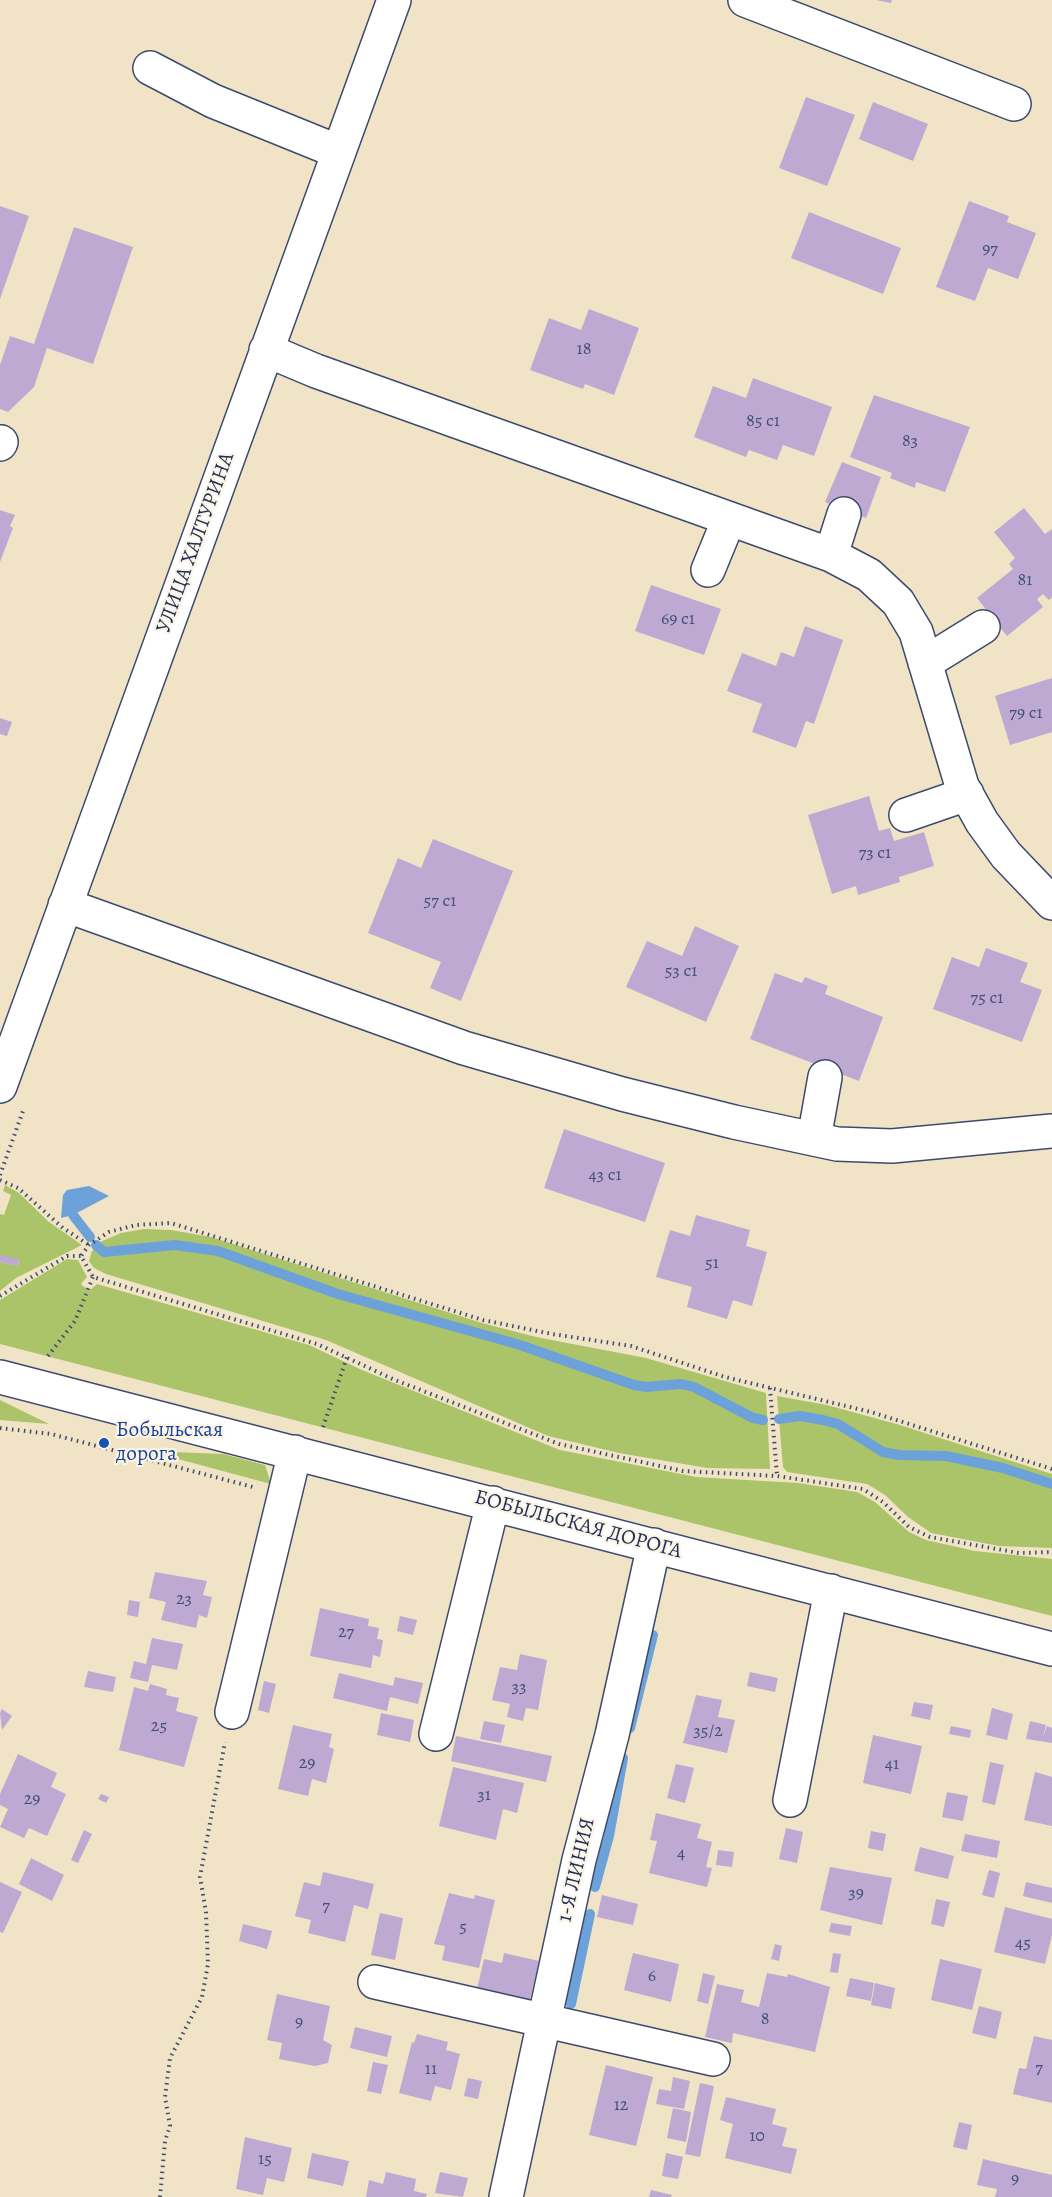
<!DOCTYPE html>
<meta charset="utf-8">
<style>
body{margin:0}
canvas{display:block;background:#f1e4c6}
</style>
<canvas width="1052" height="2197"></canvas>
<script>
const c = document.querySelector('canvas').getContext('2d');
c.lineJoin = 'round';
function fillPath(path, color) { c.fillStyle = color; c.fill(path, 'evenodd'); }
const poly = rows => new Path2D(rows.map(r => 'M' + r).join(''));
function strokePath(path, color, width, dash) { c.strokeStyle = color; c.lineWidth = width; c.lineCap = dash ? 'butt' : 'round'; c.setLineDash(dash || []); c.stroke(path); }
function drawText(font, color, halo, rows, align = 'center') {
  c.font = font + ' Alegreya,serif'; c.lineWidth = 4.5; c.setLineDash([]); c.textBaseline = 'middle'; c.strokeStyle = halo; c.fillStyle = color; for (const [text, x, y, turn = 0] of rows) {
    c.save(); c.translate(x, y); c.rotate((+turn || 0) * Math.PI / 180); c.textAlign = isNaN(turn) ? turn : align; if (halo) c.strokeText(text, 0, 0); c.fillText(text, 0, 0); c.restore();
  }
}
const green = poly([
 [5,1185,19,1193,49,1222,82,1245,16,1278,0,1291,0,1262,18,1266,19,1260,0,1257,0,1214,4,1215,11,1195,3,1191],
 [144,1229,171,1230,211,1237,482,1323,536,1337,646,1358,766,1393,770,1469,707,1468,619,1453,548,1436,326,1340,106,1274,94,1268,89,1261,92,1251,100,1242,121,1233],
 [67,1259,78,1260,87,1277,81,1284,89,1291,97,1284,309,1345,362,1370,560,1450,696,1477,798,1483,857,1492,875,1502,909,1532,926,1540,975,1551,1052,1559,1052,1616,0,1344,0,1300],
 [777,1396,827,1405,900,1425,1052,1474,1052,1548,999,1546,931,1533,908,1517,885,1495,867,1484,787,1472,783,1467],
 [0,1400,49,1424,0,1420],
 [148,1451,223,1454,265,1465,271,1484]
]);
const water = poly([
 [89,1186,109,1196,73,1215,61,1218,63,1195,67,1190]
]);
const stream = poly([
 [73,1215,90,1237],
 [96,1245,104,1252,175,1245,218,1251,338,1294,517,1344,634,1385,646,1387,681,1384,694,1387,753,1418,763,1420],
 [779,1419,800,1416,823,1420,838,1424,883,1452,899,1455,946,1456,1003,1468,1052,1484],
 [630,1728,653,1635],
 [595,1887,609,1836,623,1758],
 [571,2004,590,1914]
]);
const building = poly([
 [876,0,892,0,891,3],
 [806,97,855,115,827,186,779,168],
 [873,102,928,124,913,161,859,139],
 [969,201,1009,216,1007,222,1036,233,1018,279,988,268,975,301,936,287],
 [0,206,29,216,0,299],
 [809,212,901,248,883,294,791,258],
 [74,227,133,247,93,364,47,348,34,387,8,412,0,409,0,365,10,336,34,344],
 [589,309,639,328,614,395,585,384,583,389,530,370,549,318,581,330],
 [753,378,832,407,814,456,783,445,777,460,749,450,746,457,694,437,713,386,746,398],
 [874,395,970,427,945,492,916,482,915,488,890,478,892,473,850,457],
 [842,462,881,477,866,518,825,502],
 [1024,508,1045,534,1052,529,1052,597,1049,600,1043,594,1037,599,1043,607,1007,636,977,598,1013,569,1009,564,1015,558,994,532],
 [0,510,15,515,10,526,13,528,0,562],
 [651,585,721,609,704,655,635,631],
 [805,626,843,640,814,724,806,721,796,748,752,732,762,704,727,691,742,653,776,666,781,652,794,657],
 [1052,678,1052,732,1010,745,995,696],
 [0,718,12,722,7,736,0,734],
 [869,796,879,831,890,828,894,841,924,832,934,866,899,877,900,882,858,895,856,886,832,894,808,815],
 [433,839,513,871,461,1001,430,988,441,962,368,933,398,858,421,868],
 [695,926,739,946,706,1022,626,987,647,941,682,956],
 [986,948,1028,963,1020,982,1042,990,1022,1042,933,1009,952,957,979,967],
 [775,973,802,983,805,977,828,986,825,994,883,1017,859,1081,750,1039],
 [564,1129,665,1163,645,1222,544,1188],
 [696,1215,750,1230,746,1246,767,1252,752,1306,733,1300,727,1319,687,1307,692,1287,656,1277,670,1230,690,1236],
 [0,1255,19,1259,18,1266,0,1262],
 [155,1572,207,1581,203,1595,212,1597,207,1618,199,1615,196,1628,161,1620,166,1602,149,1598],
 [129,1600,140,1602,138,1617,127,1615],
 [320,1608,369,1619,368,1626,379,1628,377,1639,383,1640,380,1657,373,1655,371,1668,310,1656],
 [400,1616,417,1620,413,1635,397,1631],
 [152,1638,183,1644,177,1670,152,1665,148,1682,130,1678,134,1661,146,1664],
 [520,1654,547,1660,538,1710,526,1708,523,1721,507,1717,510,1704,492,1700,500,1667,517,1670],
 [88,1671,116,1677,113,1692,84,1687],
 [750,1672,778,1678,775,1692,747,1686],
 [339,1673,393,1686,395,1677,423,1683,418,1704,390,1697,387,1711,333,1698],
 [264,1681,276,1684,269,1713,258,1710],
 [150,1684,167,1689,166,1695,179,1698,176,1711,198,1717,184,1767,119,1750,134,1687,148,1691],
 [696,1695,722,1700,718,1717,735,1720,727,1753,683,1743],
 [914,1702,933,1705,930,1720,911,1716],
 [992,1708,1013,1714,1007,1740,986,1735],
 [2,1709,12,1716,2,1730,0,1713],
 [381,1713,414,1720,410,1742,377,1735],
 [484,1721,505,1725,501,1743,480,1739],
 [1030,1721,1046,1725,1043,1737,1047,1726,1052,1728,1052,1743,1026,1739],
 [293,1725,332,1734,329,1747,334,1749,326,1783,312,1779,308,1796,278,1789],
 [951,1726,971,1730,970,1738,949,1734],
 [873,1735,922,1746,911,1794,863,1783],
 [456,1736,552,1756,546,1782,451,1761],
 [18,1754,57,1773,51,1787,66,1794,47,1836,29,1828,24,1838,0,1827,8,1809,0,1805,0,1794],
 [990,1762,1004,1765,995,1805,982,1802],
 [676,1764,694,1768,685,1803,667,1798],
 [453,1767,524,1783,517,1813,503,1809,496,1840,439,1826],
 [1035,1772,1052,1777,1052,1826,1024,1820],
 [947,1792,968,1796,963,1821,942,1817],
 [101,1794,109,1797,106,1803,98,1799],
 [656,1813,701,1824,697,1838,712,1842,706,1867,712,1868,707,1887,649,1873,657,1841,650,1840],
 [786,1828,803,1832,797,1863,779,1859],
 [84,1830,92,1834,78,1863,71,1860],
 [871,1831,886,1834,883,1851,868,1848],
 [965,1834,1000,1841,997,1858,961,1851],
 [920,1847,954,1856,948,1879,914,1871],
 [718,1850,734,1852,732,1867,716,1865],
 [31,1858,64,1875,52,1901,19,1884],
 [830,1867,892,1878,882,1925,820,1910],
 [989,1870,1000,1873,994,1898,982,1895],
 [323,1872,374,1884,368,1909,354,1905,345,1942,308,1933,311,1920,295,1916,304,1882,320,1886],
 [0,1882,22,1892,3,1933,0,1932],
 [1026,1882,1052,1888,1052,1903,1023,1896],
 [449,1893,474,1899,475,1895,495,1900,479,1968,442,1960,445,1946,434,1944],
 [602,1895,638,1904,633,1925,597,1917],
 [936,1899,950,1902,944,1927,931,1924],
 [1005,1907,1052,1919,1052,1935,1045,1964,994,1952],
 [380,1913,403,1918,395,1960,371,1955],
 [831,1923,852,1926,850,1936,829,1932],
 [243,1924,272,1931,267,1949,239,1941],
 [775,1944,782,1946,779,1961,771,1959],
 [504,1953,539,1961,529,2003,477,1989,484,1959,502,1963],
 [633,1953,679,1964,671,2002,624,1990],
 [833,1953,841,1954,838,1973,830,1972],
 [940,1959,982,1969,972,2010,931,2000],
 [703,1973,715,1976,708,2004,697,2001],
 [767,1973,787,1977,788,1974,830,1987,815,2052,733,2033,732,2043,705,2037,717,1984,744,1990,741,2002,759,2007],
 [850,1978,874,1983,871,2001,846,1996],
 [875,1983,895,1988,891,2009,871,2005],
 [277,1994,330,2006,323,2040,332,2045,328,2063,315,2066,279,2059,282,2043,267,2040],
 [979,2006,1002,2012,996,2039,972,2033],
 [355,2027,392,2036,387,2057,350,2048],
 [417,2034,448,2042,446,2050,460,2054,451,2090,435,2086,431,2101,399,2093,412,2042,414,2043],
 [1034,2036,1052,2040,1052,2103,1013,2094,1019,2068,1026,2069],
 [373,2062,388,2065,381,2094,367,2091],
 [606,2065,653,2077,636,2146,589,2135],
 [673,2077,690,2081,684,2109,656,2104,659,2089,671,2091],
 [468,2078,482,2081,478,2099,464,2096],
 [700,2083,714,2086,700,2157,685,2154],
 [726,2097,776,2109,772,2124,787,2128,782,2146,797,2149,791,2174,725,2158,733,2124,720,2120],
 [673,2108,691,2112,686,2142,667,2138],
 [959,2122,972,2125,967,2150,953,2147],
 [245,2137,292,2148,284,2182,267,2178,263,2195,236,2189],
 [312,2153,349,2161,343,2186,307,2178],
 [666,2153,683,2157,678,2179,662,2176],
 [983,2159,1052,2175,1052,2197,995,2197,997,2189,977,2185],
 [386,2172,416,2179,414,2191,427,2194,426,2197,366,2197,369,2180,383,2184],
 [440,2172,468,2178,463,2197,435,2193],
 [651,2190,672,2195,671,2197,649,2197]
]);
const path = poly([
 [0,1175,23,1111],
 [0,1180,18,1188,63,1228,89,1245],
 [0,1296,67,1256,81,1256],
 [48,1356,75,1321,93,1277],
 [770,1388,777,1476],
 [323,1427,347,1357],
 [0,1428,51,1434,253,1487],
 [1052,1469,871,1412,725,1377,631,1346,552,1334,483,1320,171,1223,136,1225,109,1232,89,1245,81,1256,93,1277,317,1344,395,1380,559,1444,683,1471,777,1476,863,1489,883,1502,909,1527,930,1537,1019,1553,1052,1552],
 [160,2197,165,2141,170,2126,165,2097,170,2058,202,1997,208,1964,206,1912,200,1877,225,1742]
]);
const minor = poly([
 [745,0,1014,104],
 [150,68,213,101,339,152],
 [266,350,316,371,831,555,869,575,898,602,916,632,962,786,982,822,1006,855,1052,903],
 [0,444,1,442],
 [831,555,844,514],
 [708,570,729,519],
 [925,663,983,627],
 [906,815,967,794],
 [65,905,464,1048,622,1094,734,1122,837,1144,892,1146,1052,1131],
 [0,1086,394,0],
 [814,1139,825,1077],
 [0,1377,1052,1649],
 [232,1712,295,1452],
 [436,1734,493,1503],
 [790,1800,831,1591],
 [375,1982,713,2059],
 [506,2197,579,1860,612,1735,654,1545]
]);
const markers = [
 [104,1443,6,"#1a4fb4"]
];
const numberNames = [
 ["97",990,250],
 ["18",584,350],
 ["85 с1",763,422],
 ["83",910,442],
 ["81",1025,581],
 ["69 с1",678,620],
 ["79 с1",1026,714],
 ["73 с1",875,854],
 ["57 с1",440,902],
 ["53 с1",681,972],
 ["75 с1",987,999],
 ["43 с1",605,1176],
 ["51",712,1264],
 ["23",184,1600],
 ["27",346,1633],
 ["33",519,1688],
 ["25",159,1727],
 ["35/2",708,1732],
 ["29",307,1764],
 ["41",892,1765],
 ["31",484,1796],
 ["29",32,1800],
 ["4",681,1854],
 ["39",856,1894],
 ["7",326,1907],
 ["5",463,1928],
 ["45",1023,1944],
 ["6",652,1977],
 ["8",765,2020],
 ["9",299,2023],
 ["7",1039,2069],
 ["11",431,2070],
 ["12",621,2106],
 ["10",757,2137],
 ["15",265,2160],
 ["9",1015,2180]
];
const streetNames = [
 ["УЛИЦА ХАЛТУРИНА",196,543,-70],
 ["БОБЫЛЬСКАЯ ДОРОГА",578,1525,15],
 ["1-Я ЛИНИЯ",577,1870,-77]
];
const transitNames = [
 ["Бобыльская",116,1431],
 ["дорога",116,1455]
];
fillPath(green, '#acc469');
fillPath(water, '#6da1d9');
strokePath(stream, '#6da1d9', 10);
fillPath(building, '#bda9d2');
strokePath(minor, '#3b4a6e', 36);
strokePath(path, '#3b4a6e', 4, [1.5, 4.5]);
strokePath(minor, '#fff', 33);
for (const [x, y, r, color] of markers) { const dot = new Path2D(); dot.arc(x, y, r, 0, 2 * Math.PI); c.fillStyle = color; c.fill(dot); strokePath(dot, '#fcf5e5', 2); }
drawText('18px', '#444e7b', null, numberNames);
drawText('21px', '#1b2f5e', '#fcf5e5', streetNames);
drawText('21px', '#164399', '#fcf5e5', transitNames, 'left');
</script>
